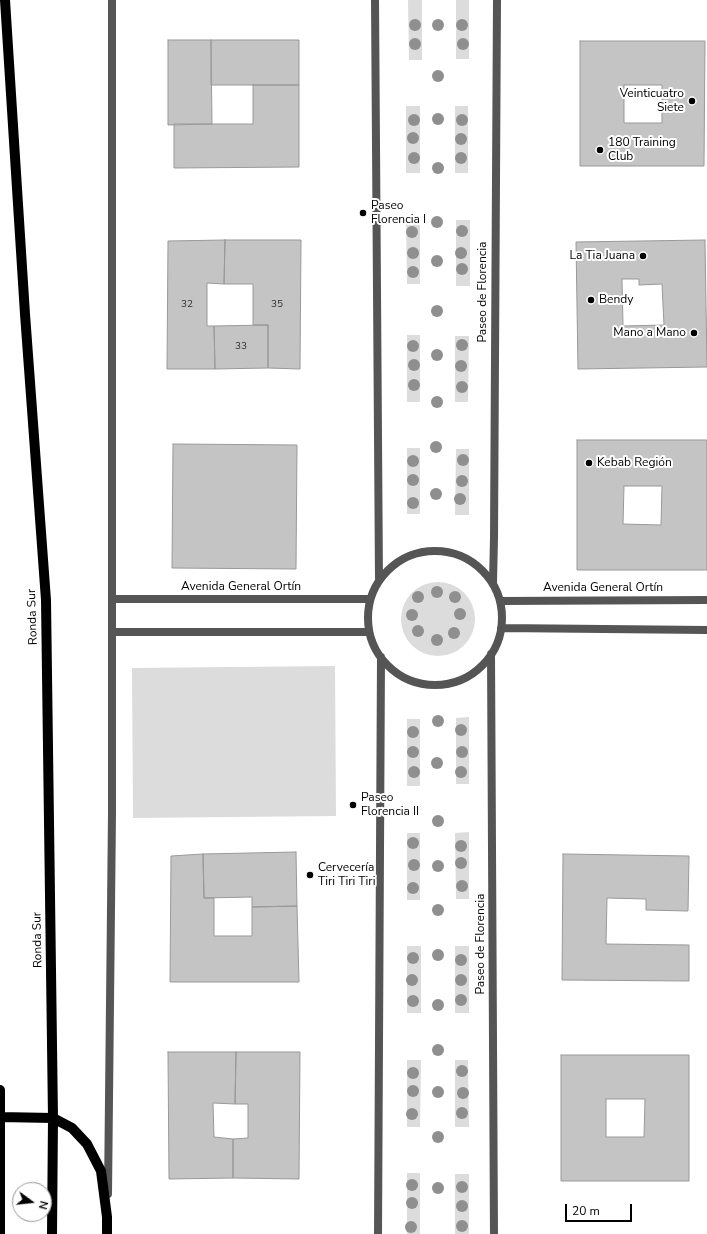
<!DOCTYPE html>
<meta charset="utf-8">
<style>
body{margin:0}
#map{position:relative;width:707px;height:1234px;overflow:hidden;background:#fff;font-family:"Nunito Sans",sans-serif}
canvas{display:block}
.north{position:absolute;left:12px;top:1182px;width:40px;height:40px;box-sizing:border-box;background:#fff;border:1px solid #999;border-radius:50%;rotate:105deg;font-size:11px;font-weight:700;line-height:16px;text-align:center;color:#000}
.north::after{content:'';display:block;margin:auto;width:14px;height:18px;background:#000;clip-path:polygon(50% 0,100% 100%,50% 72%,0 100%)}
.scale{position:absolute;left:565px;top:1204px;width:67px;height:18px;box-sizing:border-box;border:2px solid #000;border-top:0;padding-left:5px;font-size:12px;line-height:14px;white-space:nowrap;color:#000;-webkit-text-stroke:3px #fff;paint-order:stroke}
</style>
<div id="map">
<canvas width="707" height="1234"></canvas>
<div class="north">N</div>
<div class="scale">20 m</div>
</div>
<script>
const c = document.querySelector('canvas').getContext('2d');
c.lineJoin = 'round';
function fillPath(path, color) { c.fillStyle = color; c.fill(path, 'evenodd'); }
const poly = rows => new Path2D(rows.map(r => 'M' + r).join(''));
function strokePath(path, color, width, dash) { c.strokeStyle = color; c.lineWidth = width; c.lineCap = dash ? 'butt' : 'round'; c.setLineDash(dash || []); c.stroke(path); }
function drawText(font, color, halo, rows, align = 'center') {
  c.font = font + ' "Nunito Sans",sans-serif'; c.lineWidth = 4; c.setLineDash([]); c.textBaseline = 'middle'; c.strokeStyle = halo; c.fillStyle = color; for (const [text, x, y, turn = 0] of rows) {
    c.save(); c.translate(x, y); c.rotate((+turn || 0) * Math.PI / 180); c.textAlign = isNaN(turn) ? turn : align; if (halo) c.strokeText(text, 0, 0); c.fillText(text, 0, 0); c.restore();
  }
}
const green = poly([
 [408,0,422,0,422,60,409,60],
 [456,0,469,0,469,59,456,59],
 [406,106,420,106,420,173,406,173],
 [455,106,468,106,468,173,455,173],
 [406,218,420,218,420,284,407,284],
 [456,220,470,220,470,286,456,286],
 [407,335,420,335,420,402,407,402],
 [455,336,469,336,468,402,455,402],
 [407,448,420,448,420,514,407,514],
 [456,449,469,449,469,515,455,515],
 '401 619a37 37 0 1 1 74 0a37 37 0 1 1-74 0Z',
 [335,666,336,816,133,818,132,668],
 [469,717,469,784,456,784,456,718],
 [407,719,420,719,420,786,407,786],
 [469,832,469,899,456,899,455,833],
 [407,833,420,833,420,900,407,900],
 [407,946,421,946,421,1013,407,1013],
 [455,946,469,946,469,1013,455,1013],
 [407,1060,421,1060,420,1127,407,1127],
 [455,1060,468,1060,469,1127,455,1127],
 [407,1173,420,1173,420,1234,407,1234],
 [455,1174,469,1174,469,1234,455,1234]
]);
const building = poly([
 [168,40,211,40,212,124,168,125,168,40],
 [211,40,299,40,299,85,211,85,211,40],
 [580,41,705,41,704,166,580,166,580,41],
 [624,85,662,85,662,123,624,123,624,85],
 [253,85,299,85,299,167,174,168,174,124,253,124,253,85],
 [225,240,224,284,207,283,207,326,214,326,215,369,167,369,168,241,225,240],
 [225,240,301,240,300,369,268,368,268,325,253,325,253,284,224,284,225,240],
 [705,240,707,367,578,369,576,242,705,240],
 [622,279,639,279,639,285,662,284,664,325,623,326,622,279],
 [268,325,268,368,215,369,214,326,268,325],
 [577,440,707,440,707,570,577,570,577,440],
 [624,486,662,486,661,525,623,524,624,486],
 [173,444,297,445,296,569,172,568,173,444],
 [296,852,297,906,252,907,252,897,204,898,203,854,296,852],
 [203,854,204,898,214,898,214,936,252,936,252,907,297,906,299,982,170,982,171,856,203,854],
 [563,854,689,856,688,911,646,910,646,899,607,898,606,944,689,945,689,981,562,980,563,854],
 [168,1052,236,1052,235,1104,213,1103,214,1137,233,1139,233,1178,169,1179,168,1052],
 [236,1052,300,1052,299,1179,233,1178,233,1139,248,1138,248,1104,235,1104,236,1052],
 [561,1055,689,1055,689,1181,561,1181,561,1055],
 [606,1099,645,1099,644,1137,606,1137,606,1099]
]);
const street = poly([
 [375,0,379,581],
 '368 618a67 67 0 1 1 134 0a67 67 0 1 1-134 0Z',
 [493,583,494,538,497,0],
 [112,599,370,599],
 [500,601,707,600],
 [501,628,707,630],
 [112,632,369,632],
 [491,654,494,1234],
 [108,1194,112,813,112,0],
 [378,1234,381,657]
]);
const primary = poly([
 [5,0,25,314,46,600,53,1118,52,1234],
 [0,1090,0,1234],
 [0,1117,53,1118,72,1128,87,1144,101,1171,107,1217,107,1234]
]);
const trees = [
 [415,25],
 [438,25],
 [462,25],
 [415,44],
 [463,44],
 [438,76],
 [438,119],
 [414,120],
 [462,120],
 [413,138],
 [461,139],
 [414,158],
 [461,158],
 [438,168],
 [437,222],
 [462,231],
 [412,232],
 [413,253],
 [461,253],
 [437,261],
 [462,269],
 [413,272],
 [437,311],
 [462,345],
 [413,346],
 [437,355],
 [414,365],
 [461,366],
 [414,385],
 [462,387],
 [437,402],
 [436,447],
 [463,460],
 [413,461],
 [413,480],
 [462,481],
 [436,494],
 [460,499],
 [413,503],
 [437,592],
 [418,597],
 [455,597],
 [460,614],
 [412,615],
 [418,631],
 [454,633],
 [437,640],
 [438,721],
 [461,730],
 [413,732],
 [413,752],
 [462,752],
 [437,763],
 [414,772],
 [461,772],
 [438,821],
 [413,843],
 [461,846],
 [461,863],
 [414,865],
 [438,866],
 [462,886],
 [413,888],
 [438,910],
 [438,955],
 [413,958],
 [461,960],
 [412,980],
 [461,980],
 [461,1000],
 [413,1001],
 [438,1005],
 [438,1050],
 [462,1071],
 [413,1073],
 [413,1091],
 [438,1092],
 [463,1093],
 [462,1113],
 [412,1114],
 [438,1137],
 [412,1185],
 [462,1187],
 [438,1188],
 [412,1203],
 [462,1206],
 [462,1226],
 [411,1227]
];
const markers = [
 [692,101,4,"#000"],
 [600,150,4,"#000"],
 [363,213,4,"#000"],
 [643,256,4,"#000"],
 [591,300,4,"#000"],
 [694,333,4,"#000"],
 [589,463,4,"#000"],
 [353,805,4,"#000"],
 [310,875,4,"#000"]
];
const numberNames = [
 ["32",187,305],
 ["35",277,305],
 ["33",241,347]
];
const poiNames = [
 ["Veinticuatro",684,94,"right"],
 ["Siete",684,108,"right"],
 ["180 Training",608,143],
 ["Club",608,157],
 ["Paseo",371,206],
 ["Florencia I",371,220],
 ["La Tia Juana",635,256,"right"],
 ["Bendy",599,300],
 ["Mano a Mano",686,333,"right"],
 ["Kebab Región",597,463],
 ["Paseo",361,798],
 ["Florencia II",361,812],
 ["Cervecería",318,868],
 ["Tiri Tiri Tiri",318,882]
];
const streetNames = [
 ["Paseo de Florencia",483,292,-90],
 ["Avenida General Ortín",241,587],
 ["Avenida General Ortín",603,588],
 ["Ronda Sur",33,617,-92],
 ["Ronda Sur",38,940,-91],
 ["Paseo de Florencia",481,944,-90]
];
fillPath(green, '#dcdcdc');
fillPath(building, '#c4c4c4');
strokePath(building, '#999', 1);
strokePath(street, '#555', 8);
strokePath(primary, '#000', 10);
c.fillStyle = '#8f8f8f';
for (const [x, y] of trees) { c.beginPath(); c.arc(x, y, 6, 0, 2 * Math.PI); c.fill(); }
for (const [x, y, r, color] of markers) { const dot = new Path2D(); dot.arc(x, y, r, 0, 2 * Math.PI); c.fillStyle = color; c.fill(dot); strokePath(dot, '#fff', 1.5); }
drawText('10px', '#313131', null, numberNames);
drawText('12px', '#000', '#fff', poiNames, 'left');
drawText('12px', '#000', '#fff', streetNames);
</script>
